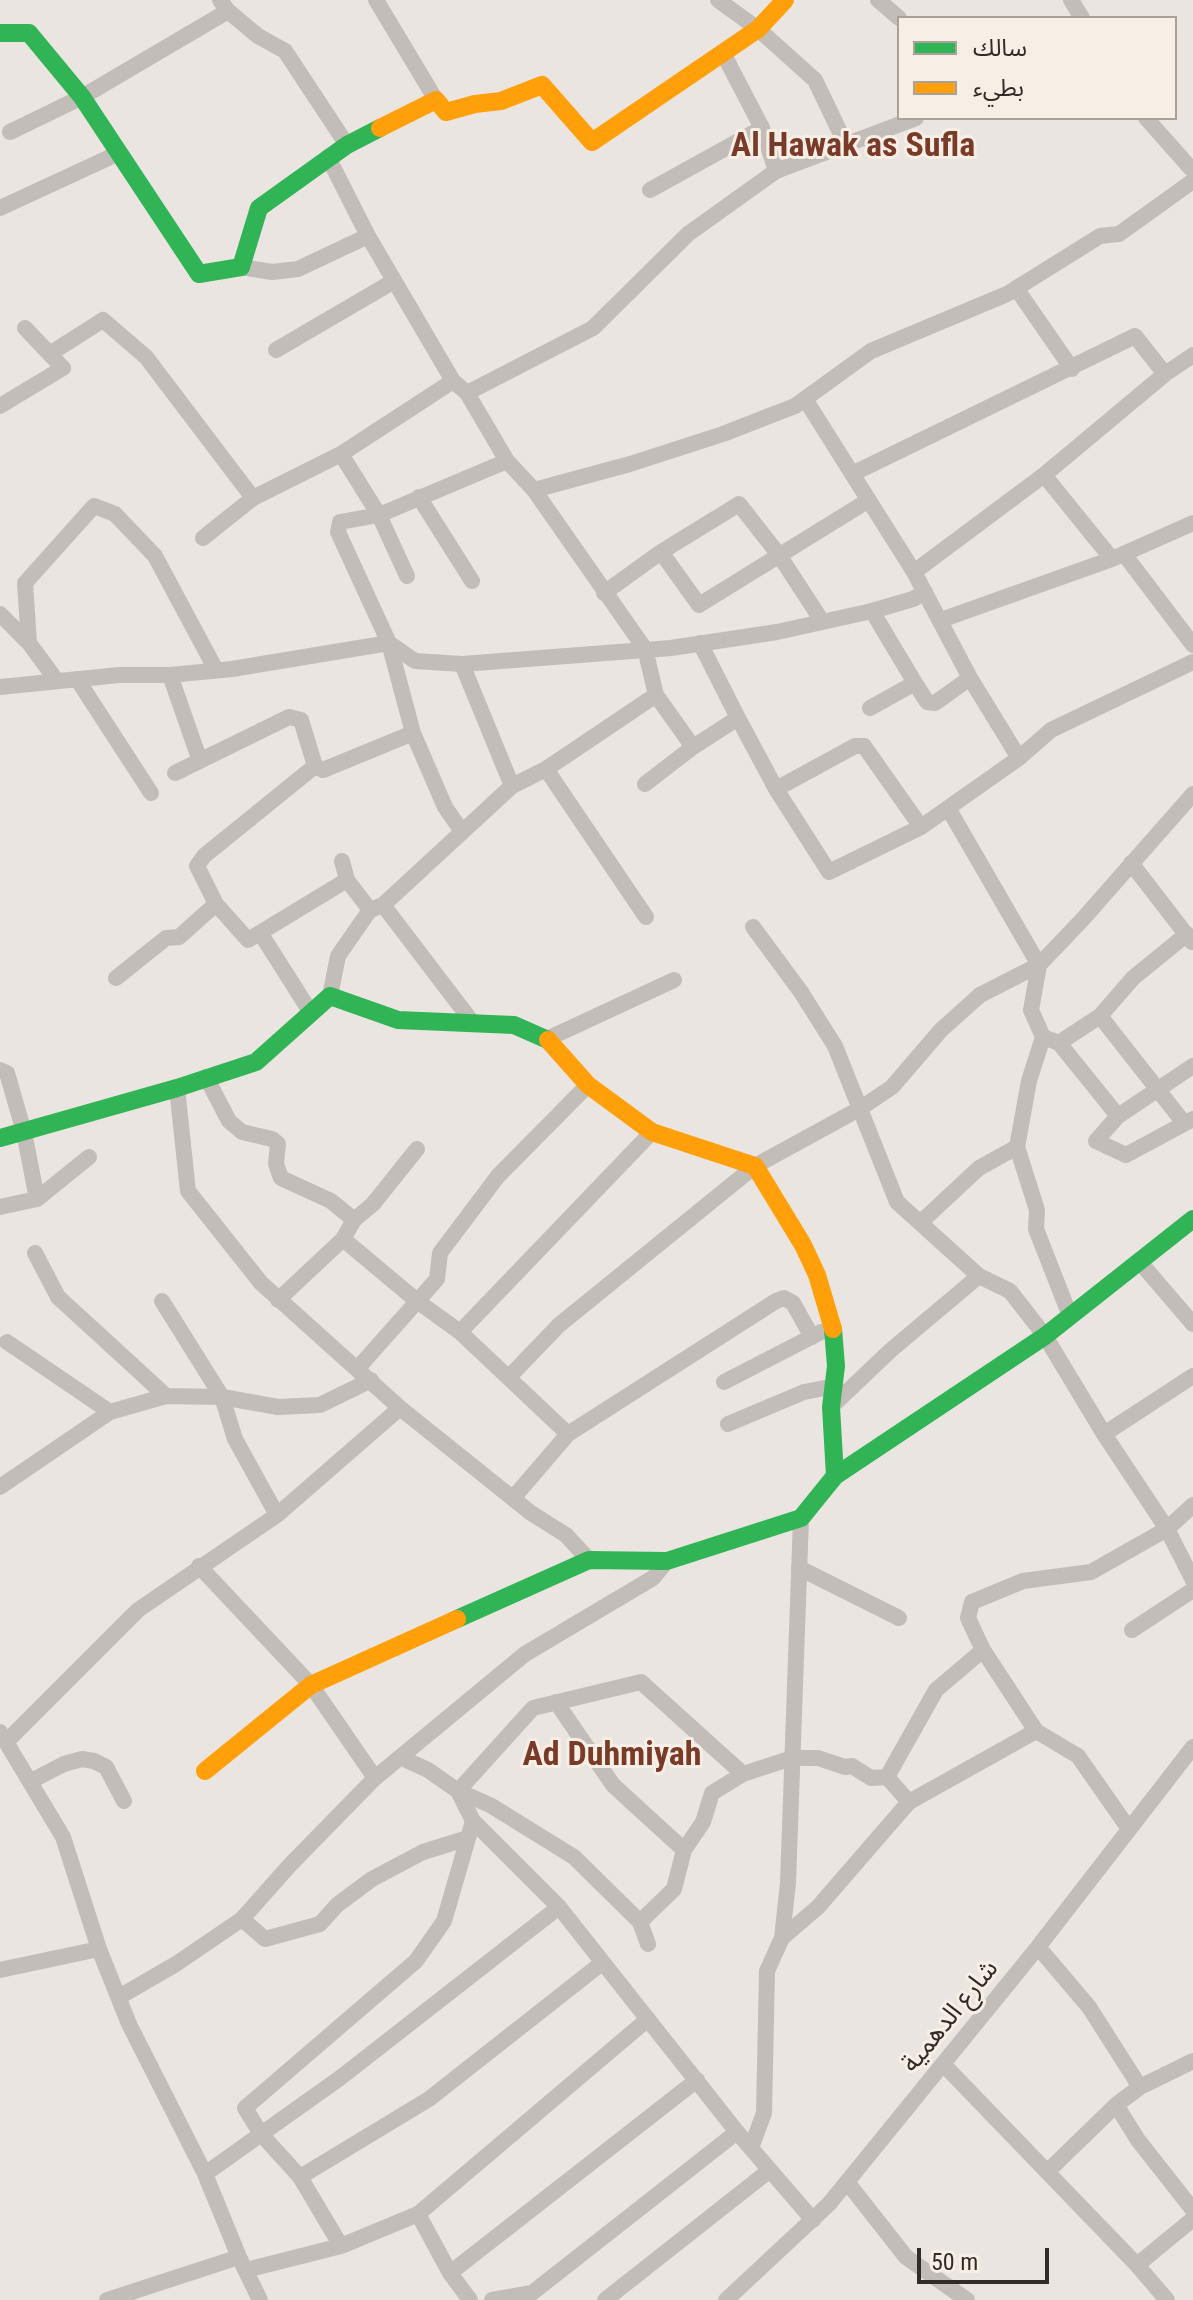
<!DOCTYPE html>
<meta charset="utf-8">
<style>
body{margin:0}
#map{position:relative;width:1193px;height:2300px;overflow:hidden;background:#eae5e0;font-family:"Roboto Condensed","Noto Sans Arabic",sans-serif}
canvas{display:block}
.legend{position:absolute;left:897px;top:16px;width:280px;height:104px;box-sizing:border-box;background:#f7efe6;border:2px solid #a9a19a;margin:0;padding:10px 14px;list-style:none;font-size:24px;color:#332b27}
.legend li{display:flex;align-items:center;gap:16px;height:40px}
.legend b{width:40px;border:2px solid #a9a19a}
.scale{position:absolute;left:917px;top:2248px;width:132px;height:36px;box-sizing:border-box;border:4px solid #332b27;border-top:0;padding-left:10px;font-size:24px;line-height:28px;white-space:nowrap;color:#332b27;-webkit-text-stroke:6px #f7efe6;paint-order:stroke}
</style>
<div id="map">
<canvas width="1193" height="2300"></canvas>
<ul class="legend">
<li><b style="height:10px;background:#30b455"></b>سالك</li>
<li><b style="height:10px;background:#ff9f0a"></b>بطيء</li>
</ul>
<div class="scale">50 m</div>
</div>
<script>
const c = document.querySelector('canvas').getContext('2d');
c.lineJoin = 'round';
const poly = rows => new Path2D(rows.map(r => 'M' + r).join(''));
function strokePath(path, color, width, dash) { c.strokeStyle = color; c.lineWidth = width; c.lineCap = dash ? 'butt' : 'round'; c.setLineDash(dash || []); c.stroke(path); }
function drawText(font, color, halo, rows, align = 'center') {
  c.font = font + ' "Roboto Condensed","Noto Sans Arabic",sans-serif'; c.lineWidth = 6; c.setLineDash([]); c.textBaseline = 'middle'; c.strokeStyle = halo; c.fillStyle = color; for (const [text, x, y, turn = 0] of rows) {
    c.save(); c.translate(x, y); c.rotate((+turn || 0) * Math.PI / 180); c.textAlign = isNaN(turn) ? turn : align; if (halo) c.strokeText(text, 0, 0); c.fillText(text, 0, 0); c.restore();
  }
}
const street = poly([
 [220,0,228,11,258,36,285,51,347,145],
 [376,0,436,100],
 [718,0,758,29,815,80,846,145],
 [878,0,899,18],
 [1071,0,1082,18],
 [723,53,762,128],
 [1146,118,1193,171],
 [10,132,82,97,228,11],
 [328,157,368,236,453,381,467,393,507,461,534,490,645,649,656,695,693,747],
 [650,190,762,128,776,171,916,118],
 [0,208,119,153],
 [241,267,272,272,298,269,368,236],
 [1016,288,1072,369],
 [276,350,394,281],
 [51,353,103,320,146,357,253,498],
 [467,393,593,328,688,234,776,171],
 [805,399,914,572,970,678,1019,758],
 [0,406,63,368,25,328],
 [341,454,379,515,407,576],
 [852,474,1135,336,1165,374],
 [1044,475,1112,559],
 [534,490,630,464,723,434,795,406,871,351,1007,294,1100,236,1119,234,1193,181],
 [419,497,472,581],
 [203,538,253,498,341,454,453,381],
 [661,552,699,605,869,500],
 [1124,554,1193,645],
 [914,572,1044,475,1165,374,1193,355],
 [604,593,661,552,739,504,779,555,822,621],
 [872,611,915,683],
 [0,614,29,643,57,681],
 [941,620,1112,559,1193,523],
 [29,643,25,583,94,506,115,514,155,556,216,670],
 [700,643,738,718],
 [462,664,512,786],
 [170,675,200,761],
 [77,679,151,793],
 [0,687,119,675,170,675,232,669,389,643,415,661,462,664,671,648,777,632,872,611,913,599,925,592],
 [870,708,915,683,927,702,935,703,970,678],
 [315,766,204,856,197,866,216,904,248,940,347,880],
 [315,766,323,770,413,733],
 [546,769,646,917],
 [175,773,289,717,301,720,315,766],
 [645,784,693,747,738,718,776,789,829,872,921,827,1019,758,1051,730,1193,662],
 [776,789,855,746,864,746,921,827],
 [461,830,445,807,413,733,389,643,338,532,340,522,379,515,507,461],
 [342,861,347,880,370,910],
 [1131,863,1192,942],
 [383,905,473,1023],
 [753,927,801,992,835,1046,897,1202,979,1276],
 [261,934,311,1013],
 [116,978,166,938,179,937,216,904],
 [330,996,338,956,370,910,383,905,512,786,546,769,656,695],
 [1100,1016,1184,1123],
 [1043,1037,1029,1081,1017,1147,1037,1210,1036,1229,1070,1316],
 [547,1039,674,980],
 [1059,1043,1100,1016,1133,978,1187,934],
 [1193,1066,1118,1116,1096,1141,1126,1155,1193,1119],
 [0,1070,7,1073,24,1132,37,1199],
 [206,1077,229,1121,242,1132,272,1139,278,1144,276,1164,281,1178,331,1201,354,1220],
 [177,1088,188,1191,261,1283,400,1408,531,1513,566,1535,589,1560],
 [1118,1116,1059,1043,1043,1037,1031,1010,1039,965,1082,920,1193,794],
 [0,1207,37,1199,89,1157],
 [920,1223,979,1168,1017,1147],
 [343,1239,417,1301,460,1332,568,1434],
 [35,1253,58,1297,166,1396],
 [1139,1261,1193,1324],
 [278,1300,343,1239,354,1220,373,1204,417,1149],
 [162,1301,222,1397,235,1439,277,1515],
 [460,1332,652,1132],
 [7,1342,110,1412],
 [357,1369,437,1279,440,1253,498,1176,588,1085],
 [509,1377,559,1325,755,1166,861,1108,892,1087,941,1030,980,995,1039,965,948,808],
 [724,1382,821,1332],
 [831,1407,891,1350,979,1276,1010,1291,1045,1336,1104,1434,1167,1529,1193,1580],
 [728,1424,804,1392,835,1386],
 [1104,1434,1193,1376],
 [0,1487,110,1412,166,1396,222,1397,278,1407,320,1405,371,1380],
 [514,1497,568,1434,776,1301,784,1298,793,1303,812,1337],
 [199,1566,311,1685,375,1778],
 [799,1568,899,1618],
 [1132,1630,1193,1590],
 [556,1702,613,1785,684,1850],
 [0,1732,63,1837,99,1949,129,2024,205,2174,239,2257,260,2300],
 [6,1742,138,1610,277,1515,400,1408],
 [402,1758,428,1770,458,1791,473,1821,559,1907,737,2132,813,2220],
 [31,1781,64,1764,82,1759,94,1761,106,1767,124,1801],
 [909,1802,887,1777,936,1690,983,1650],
 [1129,1829,1078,1756,1036,1731,983,1650,968,1618,972,1602,1023,1581,1091,1572,1167,1529,1193,1505],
 [242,1919,265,1939,320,1924,337,1905,372,1879,423,1852,468,1838],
 [640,1922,674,1889,684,1850,703,1822,712,1793,743,1774,792,1758,818,1758,845,1767,852,1766,871,1778,887,1777],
 [782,1938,818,1907,909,1802,1036,1731],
 [648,1944,640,1922,574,1857,490,1805,458,1791,533,1708,641,1682,743,1774],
 [1038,1947,1089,2007,1140,2087],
 [0,1970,99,1949],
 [119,1997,176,1964,242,1919,289,1866,375,1778,525,1654,653,1578,667,1561],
 [944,2065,1137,2265,1167,2300],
 [1116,2105,1138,2140,1193,2210],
 [751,2148,764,2113,767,1971,782,1938,788,1883,801,1518],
 [1047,2172,1116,2105,1140,2087,1193,2061],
 [205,2174,340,2078,559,1907],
 [300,2177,429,2099,602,1963],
 [847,2182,906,2257,967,2300],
 [418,2214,450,2273,470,2300],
 [341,2246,300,2177,261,2134,245,2108,416,1961,444,1921,473,1821],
 [1137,2265,1193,2219],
 [246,2270,341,2246,418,2214,648,2019],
 [450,2273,697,2080],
 [107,2300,239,2257],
 [492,2300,532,2293,737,2132],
 [605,2300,770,2170],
 [726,2300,829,2204,1038,1947,1193,1747]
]);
const fast = poly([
 [0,33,29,33,82,97,199,274,241,267,259,208,347,145,380,128],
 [0,1138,177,1088,256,1062,330,996,398,1020,514,1025,548,1040],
 [833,1329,836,1366,831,1407,835,1476],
 [457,1619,589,1560,667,1561,801,1518,835,1476,1045,1336,1193,1219]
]);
const slow = poly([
 [380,128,436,100,446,112,475,104,501,101,542,85,592,142,758,29,785,0],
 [548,1040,588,1085,652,1132,755,1166,803,1245,817,1275,833,1329],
 [205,1771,311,1685,457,1619]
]);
const streetNames = [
 ["شارع الدهمية",951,2017,-51]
];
const districtNames = [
 ["Al Hawak as Sufla",853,147],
 ["Ad Duhmiyah",612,1756]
];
strokePath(street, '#c3bdb9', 16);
strokePath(fast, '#30b455', 18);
strokePath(slow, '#ff9f0a', 18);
drawText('26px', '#332b27', '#f7efe6', streetNames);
drawText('bold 34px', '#7a3a28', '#f7efe6', districtNames);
</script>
